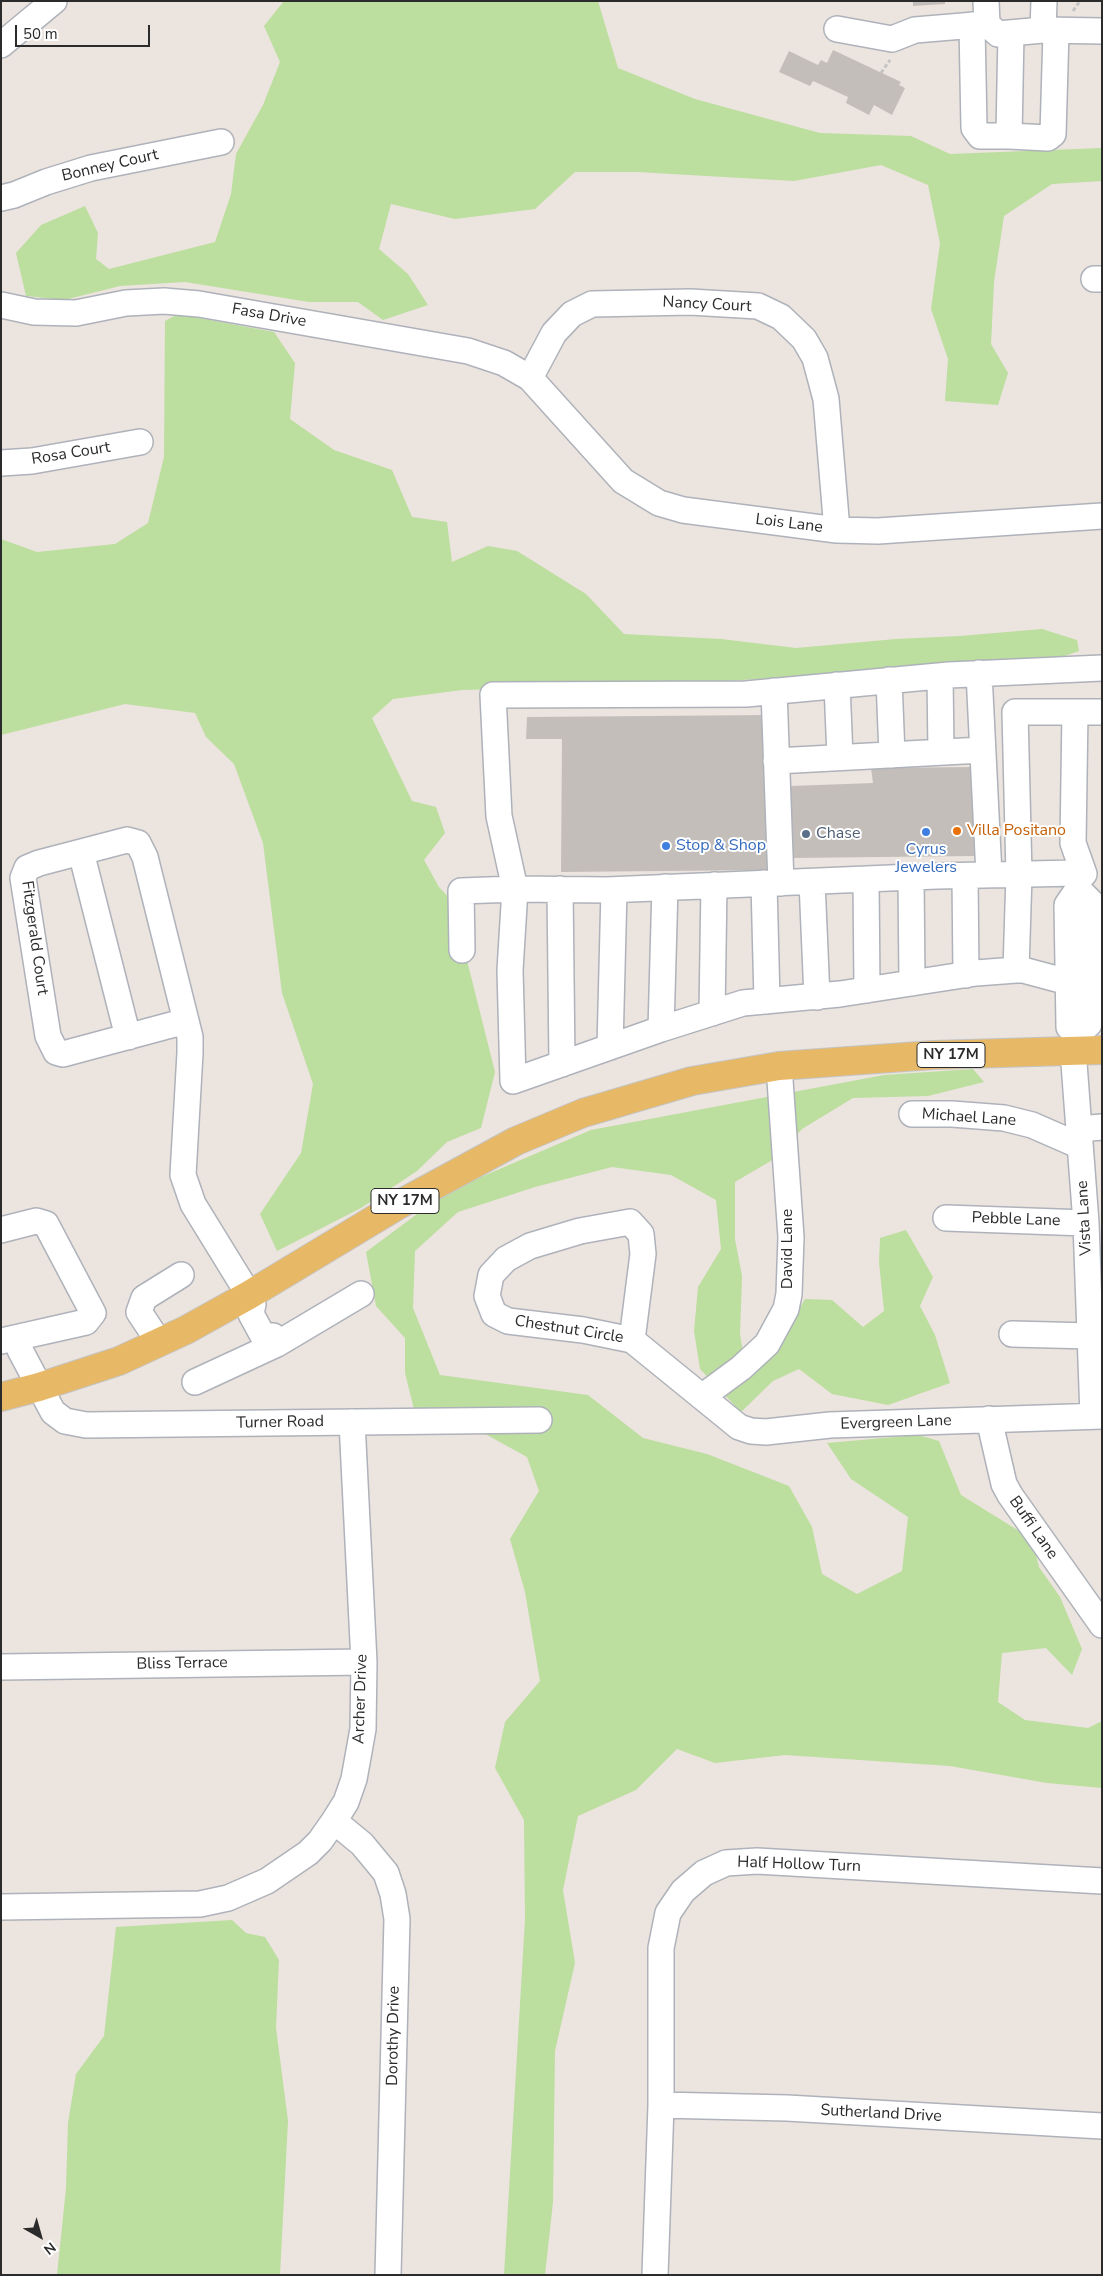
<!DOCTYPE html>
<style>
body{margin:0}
#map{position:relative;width:1103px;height:2276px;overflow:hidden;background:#ece4de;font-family:"Nunito Sans",sans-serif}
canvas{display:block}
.frame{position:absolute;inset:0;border:2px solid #2b2b2b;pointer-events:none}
.north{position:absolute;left:15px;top:2211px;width:50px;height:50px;-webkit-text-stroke:4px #fff;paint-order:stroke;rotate:142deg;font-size:14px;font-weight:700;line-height:20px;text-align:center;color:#2b2b2b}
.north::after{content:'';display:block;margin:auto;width:18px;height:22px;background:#2b2b2b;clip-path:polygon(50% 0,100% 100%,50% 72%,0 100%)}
.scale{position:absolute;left:15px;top:25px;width:135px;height:22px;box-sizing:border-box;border:2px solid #2b2b2b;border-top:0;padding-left:6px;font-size:15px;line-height:18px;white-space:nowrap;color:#2b2b2b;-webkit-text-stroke:4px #fff;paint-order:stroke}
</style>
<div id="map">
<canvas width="1103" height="2276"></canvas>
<div class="frame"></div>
<div class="north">N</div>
<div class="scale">50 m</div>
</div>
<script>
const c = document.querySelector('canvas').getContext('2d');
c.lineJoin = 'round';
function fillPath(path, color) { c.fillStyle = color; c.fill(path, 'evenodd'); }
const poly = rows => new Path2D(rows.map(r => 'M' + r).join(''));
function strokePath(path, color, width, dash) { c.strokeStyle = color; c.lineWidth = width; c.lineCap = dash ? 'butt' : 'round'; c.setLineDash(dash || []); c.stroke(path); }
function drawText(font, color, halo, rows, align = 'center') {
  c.font = font + ' "Nunito Sans",sans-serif'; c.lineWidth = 4; c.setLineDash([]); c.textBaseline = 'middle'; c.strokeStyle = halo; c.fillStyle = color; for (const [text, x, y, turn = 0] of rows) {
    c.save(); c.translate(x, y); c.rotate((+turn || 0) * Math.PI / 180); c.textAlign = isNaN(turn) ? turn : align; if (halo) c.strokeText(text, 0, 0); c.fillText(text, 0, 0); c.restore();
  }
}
const green = poly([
 [284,1,598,1,618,68,695,99,820,133,911,136,950,154,1102,148,1102,181,1052,184,1004,216,994,282,991,344,1008,373,998,405,945,401,948,359,931,309,940,243,928,185,881,165,794,181,637,172,575,172,535,209,455,219,391,204,379,249,408,274,428,305,383,320,358,302,309,302,185,282,120,286,64,300,26,296,16,253,41,225,85,206,98,233,96,259,109,269,215,242,231,194,236,154,263,105,280,62,264,26],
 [178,314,274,332,295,363,290,419,334,450,392,470,412,517,447,522,452,562,488,546,517,551,586,594,624,634,721,639,796,648,896,639,960,636,1042,629,1077,640,1079,651,1050,661,659,685,462,690,393,699,372,718,412,801,436,807,445,833,424,860,439,887,452,901,495,1072,481,1128,447,1142,417,1171,361,1208,277,1251,260,1214,301,1153,313,1084,282,993,263,843,234,764,206,737,195,713,125,704,1,735,1,539,37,552,115,544,148,523,164,457,165,321],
 [973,1069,984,1082,928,1096,853,1098,802,1129,774,1159,735,1182,735,1239,742,1276,740,1334,746,1370,781,1341,805,1299,832,1300,863,1327,884,1311,879,1262,880,1238,906,1230,933,1277,920,1306,935,1335,950,1383,888,1405,832,1394,799,1369,773,1381,741,1412,700,1369,694,1331,698,1287,721,1249,716,1200,671,1175,612,1167,535,1187,458,1212,415,1251,413,1308,440,1375,588,1395,643,1438,707,1454,789,1486,812,1527,822,1574,857,1594,902,1571,908,1517,851,1479,827,1443,918,1435,939,1441,961,1495,1032,1539,1039,1567,1060,1597,1082,1649,1072,1675,1046,1648,1002,1653,998,1702,1025,1720,1088,1728,1102,1721,1102,1788,1047,1783,950,1766,785,1755,715,1763,677,1749,636,1790,578,1816,563,1890,575,1963,555,2051,553,2202,545,2275,504,2275,525,1919,524,1820,495,1768,505,1722,540,1681,525,1592,510,1539,539,1491,527,1457,478,1430,414,1409,405,1373,405,1338,376,1306,366,1252,448,1191,591,1130,884,1075],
 [232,1920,246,1933,265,1937,279,1960,276,2028,288,2121,280,2275,57,2275,66,2188,68,2123,76,2074,104,2036,116,1927]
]);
const building = poly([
 [913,1,945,1,945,4,913,6],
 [833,50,901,82,899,85,905,88,892,115,874,105,869,115,846,103,848,97,813,81,810,86,779,72,789,51,818,65,821,60,827,63],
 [768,715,767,870,561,872,562,739,526,739,527,717],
 [973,767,974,856,790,858,791,786,873,783,871,768]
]);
const path = poly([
 [1073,11,1080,1],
 [881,73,890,60]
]);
const minor = poly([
 [986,1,987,24,998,34,1043,30,1102,31],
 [972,25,974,128,980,136,1009,136,1011,33],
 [837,29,892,39,915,30,987,24],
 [1043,30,1044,1],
 [1,45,54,1],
 [1009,136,1048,138,1053,134,1056,32],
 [1,198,14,195,46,182,91,168,221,142],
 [1094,279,1102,279],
 [1,305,34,312,76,313,126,303,164,301,199,304,468,351,504,363,530,378,623,481,659,503,683,510,837,530,878,531,1102,516],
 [530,378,554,333,572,314,592,304,690,302,758,306,781,317,804,339,815,358,826,399,837,530],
 [1,463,32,461,140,442],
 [979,673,989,875],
 [940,676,941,752],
 [889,680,892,755],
 [837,685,840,757],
 [774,691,781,883],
 [1075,712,1073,843,1084,874],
 [776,761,982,750],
 [127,840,138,843,145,857,186,1021,63,1054,56,1052,48,1036,23,878,27,868,39,863,127,840],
 [81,852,128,1037],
 [965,876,966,975],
 [911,878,912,983],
 [866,879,867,990],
 [812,882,817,997],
 [764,883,767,1001],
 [560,889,562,1064],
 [462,950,461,891,515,889,510,970,513,1081,661,1029,743,1003,840,994,976,973,1016,970,1023,970,1068,982],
 [1016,970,1019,875,1015,712,1102,712],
 [712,1013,714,885],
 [186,1021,190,1037,190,1053,183,1175,193,1204,249,1295,253,1304,251,1314,263,1336,273,1336],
 [661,1029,665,887],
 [1078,1033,1069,1027,1067,905,1078,889],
 [610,1047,614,890],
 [912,1114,952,1114,1004,1118,1032,1125,1080,1146],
 [1079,1129,1102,1127],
 [946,1218,1086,1223],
 [630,1222,641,1234,643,1254,632,1340,583,1330,508,1321,494,1314,487,1296,491,1275,506,1259,530,1246,580,1231,630,1222],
 [1,1230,36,1221,46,1224,93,1313,86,1322,1,1341],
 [1012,1334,1091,1336],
 [273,1336,277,1344,361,1294],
 [21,1337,20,1350,53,1412,65,1421,86,1425,539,1420],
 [632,1340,739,1427,751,1431,766,1432,830,1425,1102,1416],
 [159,1342,139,1312,144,1298,181,1275],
 [195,1382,277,1344],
 [703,1396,741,1368,767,1344,786,1309,789,1294,791,1237,779,1066],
 [1093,1416,1086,1223,1073,1050,1078,1033,1089,1024,1092,903,1078,889,1076,873,937,876,607,890,515,889,499,816,493,695,746,694,949,675,1102,668],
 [989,1419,1004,1484,1010,1495,1102,1625],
 [1,1667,364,1662],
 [334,1821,362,1844,386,1873,393,1894,397,1919,388,2275],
 [1,1907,200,1904,228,1898,267,1881,308,1853,320,1841,334,1821,346,1802,354,1779,363,1729,364,1662,352,1422],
 [661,2105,787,2108,1102,2126],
 [655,2275,661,2105,661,1948,668,1913,683,1891,704,1873,726,1863,757,1861,1102,1881]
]);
const major = poly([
 [1,1397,39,1387,119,1361,186,1330,249,1295,400,1204,516,1141,583,1113,692,1081,779,1066,933,1055,1102,1050]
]);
const markers = [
 [957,831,5,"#e8710a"],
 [926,832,5,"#3f7fe0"],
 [806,834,5,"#5c6f8a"],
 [666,846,5,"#3f7fe0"]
];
const shields = [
 [951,1055,68],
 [405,1201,68]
];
const shieldNames = [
 ["NY 17M",951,1055],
 ["NY 17M",405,1201]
];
const streetNames = [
 ["Bonney Court",110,166,-13],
 ["Nancy Court",707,305,3],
 ["Fasa Drive",269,316,10],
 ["Rosa Court",71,454,-9],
 ["Lois Lane",789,524,7],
 ["Fitzgerald Court",34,938,82],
 ["Michael Lane",969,1118,4],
 ["Vista Lane",1085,1218,-93],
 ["Pebble Lane",1016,1220,2],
 ["David Lane",788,1249,-90],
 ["Chestnut Circle",569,1330,9],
 ["Turner Road",280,1423,-1],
 ["Evergreen Lane",896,1423,-2],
 ["Buffi Lane",1033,1528,55],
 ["Bliss Terrace",182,1664,-1],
 ["Archer Drive",361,1699,-88],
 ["Half Hollow Turn",799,1865,2],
 ["Dorothy Drive",394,2036,-89],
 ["Sutherland Drive",881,2114,3]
];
const foodNames = [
 ["Villa Positano",967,831]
];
const serviceNames = [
 ["Chase",816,834]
];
const shopNames = [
 ["Stop & Shop",676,846],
 ["Cyrus",926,850,"center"],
 ["Jewelers",926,868,"center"]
];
fillPath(green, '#bcde9e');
fillPath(building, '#c4beba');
strokePath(minor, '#aeb2ba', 28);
strokePath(major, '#c4c4c4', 30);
strokePath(path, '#c4c4c4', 3, [4, 2.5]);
strokePath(minor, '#fff', 25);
strokePath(major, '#e7b967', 28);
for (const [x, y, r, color] of markers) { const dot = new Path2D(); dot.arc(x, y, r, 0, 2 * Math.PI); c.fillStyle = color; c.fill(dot); strokePath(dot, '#fff', 2); }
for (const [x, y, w] of shields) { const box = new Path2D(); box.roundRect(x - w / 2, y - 12.5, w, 25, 4); c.fillStyle = '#fff'; c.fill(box); strokePath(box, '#2b2b2b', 1); }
drawText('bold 15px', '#2b2b2b', null, shieldNames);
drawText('16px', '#2b2b2b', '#fff', streetNames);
drawText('16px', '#c56008', '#fff', foodNames, 'left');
drawText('16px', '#4e5e75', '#fff', serviceNames, 'left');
drawText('16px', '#366cbe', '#fff', shopNames, 'left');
</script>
